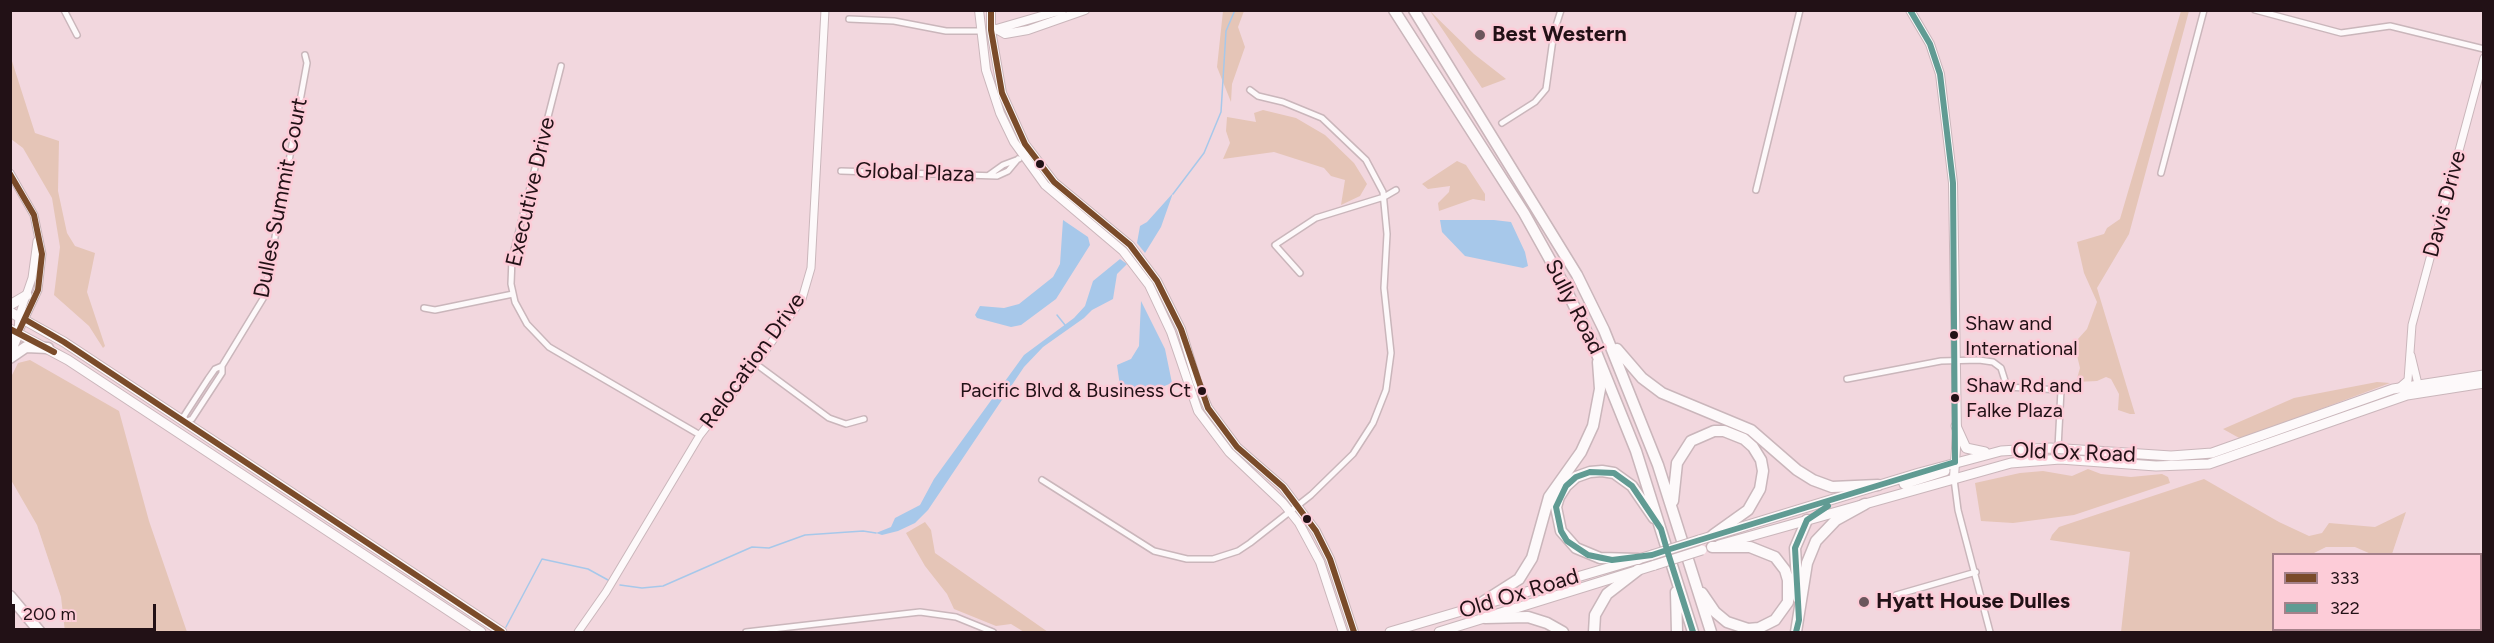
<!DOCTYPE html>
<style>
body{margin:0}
#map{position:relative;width:2494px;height:643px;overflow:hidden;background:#f2d7de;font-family:Figtree,sans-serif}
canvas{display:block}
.frame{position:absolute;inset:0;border:12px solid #221116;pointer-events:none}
.legend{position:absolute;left:2272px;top:553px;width:210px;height:78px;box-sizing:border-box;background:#fdccd8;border:2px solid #a5818a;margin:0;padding:8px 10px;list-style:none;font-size:18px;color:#221116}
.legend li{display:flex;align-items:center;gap:12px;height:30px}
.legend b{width:30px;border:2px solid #a5818a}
.scale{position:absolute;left:12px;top:604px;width:144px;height:27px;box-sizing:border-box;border:3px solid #221116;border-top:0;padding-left:8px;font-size:18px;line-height:21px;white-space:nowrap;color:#221116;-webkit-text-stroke:4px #fdccd8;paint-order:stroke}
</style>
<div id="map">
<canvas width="2494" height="643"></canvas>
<div class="frame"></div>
<ul class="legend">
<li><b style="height:8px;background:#7a4b2a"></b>333</li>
<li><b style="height:8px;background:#609b93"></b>322</li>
</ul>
<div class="scale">200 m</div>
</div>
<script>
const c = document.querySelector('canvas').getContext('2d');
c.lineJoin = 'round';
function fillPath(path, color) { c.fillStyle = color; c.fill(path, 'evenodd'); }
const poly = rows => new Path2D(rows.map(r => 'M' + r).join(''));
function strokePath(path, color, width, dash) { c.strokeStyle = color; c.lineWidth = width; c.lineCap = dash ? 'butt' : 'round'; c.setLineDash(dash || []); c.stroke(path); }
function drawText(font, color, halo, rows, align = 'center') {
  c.font = font + ' Figtree,sans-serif'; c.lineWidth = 5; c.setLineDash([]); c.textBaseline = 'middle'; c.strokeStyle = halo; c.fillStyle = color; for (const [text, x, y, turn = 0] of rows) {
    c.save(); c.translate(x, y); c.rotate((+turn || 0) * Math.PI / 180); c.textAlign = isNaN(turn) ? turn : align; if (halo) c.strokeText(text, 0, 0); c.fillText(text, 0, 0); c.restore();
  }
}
const green = poly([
 [1223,11,1244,11,1238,27,1245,47,1232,84,1231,102,1217,67],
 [1430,11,1474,54,1506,79,1482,88],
 [2181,11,2189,11,2129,234,2097,288,2135,414,2130,414,2118,410,2119,394,2111,379,2106,377,2097,381,2076,382,2080,368,2075,347,2078,339,2087,329,2097,302,2084,273,2077,242,2104,234,2107,228,2120,219],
 [11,58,35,133,59,141,58,191,67,233,75,246,95,253,87,292,105,346,103,348,89,326,54,295,60,247,52,198,23,148,11,139],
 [1263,110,1296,118,1325,135,1354,163,1367,184,1360,196,1341,205,1345,180,1331,176,1324,168,1274,152,1223,159,1230,143,1226,131,1227,117,1256,122,1254,113],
 [1457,161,1466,165,1485,194,1485,201,1473,199,1439,211,1438,203,1449,192,1450,186,1428,189,1422,184],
 [30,360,119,411,149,521,187,632,65,632,61,597,37,525,11,480,11,377,18,363],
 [2377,382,2390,383,2241,439,2223,429,2294,398],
 [2088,469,2101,474,2131,477,2162,474,2168,477,2170,483,2074,515,2013,523,1981,521,1975,483,2020,473,2043,471,2072,476],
 [2204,479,2279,522,2309,536,2322,533,2329,523,2375,527,2406,512,2392,554,2371,554,2355,547,2326,547,2312,554,2274,554,2274,630,2309,630,2307,632,2121,632,2130,552,2050,540,2052,535,2059,527],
 [925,522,931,530,935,553,1048,632,1024,632,1011,624,996,626,954,609,947,594,925,566,906,533]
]);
const water = poly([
 [1173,193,1161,227,1145,253,1137,243,1140,226,1147,222],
 [1063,220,1088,237,1090,245,1056,299,1021,325,1011,327,977,318,975,315,980,306,1004,308,1019,304,1053,277,1060,264],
 [1440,220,1494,220,1511,222,1525,252,1528,266,1523,268,1465,256,1442,232],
 [1120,259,1127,264,1117,274,1113,299,1092,310,1084,318,1043,347,1024,367,928,510,915,523,898,531,882,535,876,533,891,527,895,518,920,505,934,479,1024,355,1074,318,1085,306,1093,281],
 [1141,301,1165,349,1172,383,1144,394,1130,396,1121,393,1117,365,1131,359,1139,346]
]);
const stream = poly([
 [1173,194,1204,153,1221,112,1226,31,1235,10],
 [1057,315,1065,325],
 [620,585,642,588,663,586,752,547,769,548,805,535,863,531,876,533],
 [506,627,542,559,588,569,608,580]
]);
const minor = poly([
 [64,10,77,35],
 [2255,10,2341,33,2390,26,2484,49],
 [849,19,894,21,946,31,980,31],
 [561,66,512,258,511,284,515,302,527,324,549,347,700,435],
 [1502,123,1535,102,1546,89,1554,32,1561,10],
 [841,171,997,176,1008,171,1018,159],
 [2161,173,2204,10],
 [989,175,1003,165,1019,159],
 [1756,190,1800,10],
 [1300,273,1275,245,1316,218,1384,197,1396,190],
 [424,308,435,310,513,294],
 [756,364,829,418,846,424,864,419],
 [222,366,215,369,208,379,184,416,185,422,192,419,222,373,222,366,264,297,307,63,305,55],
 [1847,379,1941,361,1979,360,1993,362,2001,368,2007,387,2061,390,2058,448],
 [1954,479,1958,510,1990,632],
 [1042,480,1154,551,1187,559,1213,559,1238,551,1250,543,1311,495,1353,454,1373,423,1386,390,1391,353,1384,288,1387,234,1383,192,1366,160,1322,118,1283,102,1258,96,1250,90],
 [1896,595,1976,572],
 [746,632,920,612,956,617,993,632]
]);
const tertiary = poly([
 [10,173,34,215,42,254,38,290,18,333],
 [18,332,19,316,32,278,37,241],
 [2411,355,2418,384],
 [2400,387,2408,380,2412,325,2484,58],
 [578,632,606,592,700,435,756,364,802,299,811,268,825,10]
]);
const secondary = poly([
 [979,10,986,70,1000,113,1014,142,1045,185,1123,251,1149,285,1171,332,1198,411,1229,452,1283,503,1299,523,1320,562,1343,632],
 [991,10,991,30,1002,93,1025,144,1054,182,1130,245,1157,281,1181,329,1197,382,1208,408,1237,447,1283,487,1316,531,1330,559,1354,632],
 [1910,10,1930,44,1940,74,1953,183,1957,434,1954,477],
 [996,29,1005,34,1028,30,1085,10],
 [993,30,1062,10]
]);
const primary = poly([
 [10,305,27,295],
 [10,312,64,342,502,632],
 [10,329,68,360,481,632],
 [1956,426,1966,448,1985,452],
 [1904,484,1945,471],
 [1699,540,1919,473,2001,451,2050,448,2171,456,2212,453,2393,389,2484,375],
 [1719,545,2011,463,2060,459,2156,466,2209,464,2407,395,2484,383],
 [1390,632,1652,555],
 [1439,632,1655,565]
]);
const motorway = poly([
 [1394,10,1524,213,1563,283,1594,347,1636,451,1693,632],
 [1414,10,1577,275,1604,330,1658,465,1711,632],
 [1617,349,1642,378,1662,393,1751,430,1797,470,1813,480,1832,487,1878,485],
 [10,353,18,333],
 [10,358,26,347,48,348],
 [1673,501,1677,463,1691,441,1714,431,1724,431,1744,439,1753,447,1761,460,1763,471,1760,489,1748,510,1713,535],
 [1638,559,1600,558,1576,548,1561,531,1556,507,1559,497,1566,486,1576,477,1590,472,1602,471,1614,473,1632,486,1654,518],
 [1676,592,1677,632],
 [1702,593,1715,612,1727,622,1748,629,1759,628,1775,620,1788,602,1788,580,1785,570,1775,557,1750,547,1712,547],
 [10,596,40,632],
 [1798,598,1795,548,1807,520],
 [1475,607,1519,579,1532,558,1549,497,1581,452,1593,426,1600,389,1598,362],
 [1485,618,1528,617,1547,623,1563,632],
 [1594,632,1595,615,1607,594,1638,570],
 [1796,632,1807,563,1816,541,1836,520,1865,504]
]);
const primaryBridge = poly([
 [1652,555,1699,540],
 [1655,565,1702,550]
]);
const bus1 = poly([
 [991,10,991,30,1002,93,1025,144,1054,182,1130,245,1157,281,1181,329,1208,408,1237,447,1283,487,1316,531,1330,559,1354,632],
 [10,174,34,215,42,254,38,290,19,331],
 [26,320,64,342,502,632],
 [10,329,54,352]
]);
const bus2 = poly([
 [1910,10,1930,44,1940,74,1953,183,1955,462],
 [1590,472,1614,473,1632,486,1661,529,1667,550,1652,555,1612,560,1588,555,1567,541,1561,531,1556,507,1566,486,1576,477,1590,472],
 [1667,550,1693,632],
 [1667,550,1955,462],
 [1796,632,1799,620,1795,548,1807,520,1828,506]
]);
const markers = [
 [1480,35,6,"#6b565c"],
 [1040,164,5,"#221116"],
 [1954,335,5,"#221116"],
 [1202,391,5,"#221116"],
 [1955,398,5,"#221116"],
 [1307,519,5,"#221116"],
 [1864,602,6,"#6b565c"]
];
const busNames = [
 ["Shaw and",1965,324],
 ["International",1965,349],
 ["Shaw Rd and",1966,386],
 ["Falke Plaza",1966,411],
 ["Pacific Blvd & Business Ct",1191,391,"right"]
];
const poiNames = [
 ["Best Western",1492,35],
 ["Hyatt House Dulles",1876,602]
];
const streetNames = [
 ["Global Plaza",915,173,2],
 ["Executive Drive",531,192,-77],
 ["Dulles Summit Court",281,198,-79],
 ["Davis Drive",2445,204,-75],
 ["Sully Road",1574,307,63],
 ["Relocation Drive",753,361,-54],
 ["Old Ox Road",2074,453,2],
 ["Old Ox Road",1519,594,-17]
];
fillPath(green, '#e5c5b7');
fillPath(water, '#a7c8ea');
strokePath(stream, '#a7c8ea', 1.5);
strokePath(minor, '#cab6bb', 8);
strokePath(tertiary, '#cab6bb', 9);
strokePath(secondary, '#cab6bb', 10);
strokePath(primary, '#cab6bb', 11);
strokePath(motorway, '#cab6bb', 13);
strokePath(minor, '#fdf9fa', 5);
strokePath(tertiary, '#fdf9fa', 7);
strokePath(secondary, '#fdf9fa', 8);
strokePath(primary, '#fdf9fa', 9);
strokePath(motorway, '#fdf9fa', 10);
strokePath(primaryBridge, '#cab6bb', 11, []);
strokePath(primaryBridge, '#fdf9fa', 9);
strokePath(bus1, '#7a4b2a', 6);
strokePath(bus2, '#609b93', 6);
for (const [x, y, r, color] of markers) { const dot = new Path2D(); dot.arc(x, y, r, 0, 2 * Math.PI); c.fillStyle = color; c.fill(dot); strokePath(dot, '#fdccd8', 2); }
drawText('20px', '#221116', '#fdccd8', busNames, 'left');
drawText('bold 22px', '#221116', '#fdccd8', poiNames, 'left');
drawText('22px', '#221116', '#fdccd8', streetNames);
</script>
